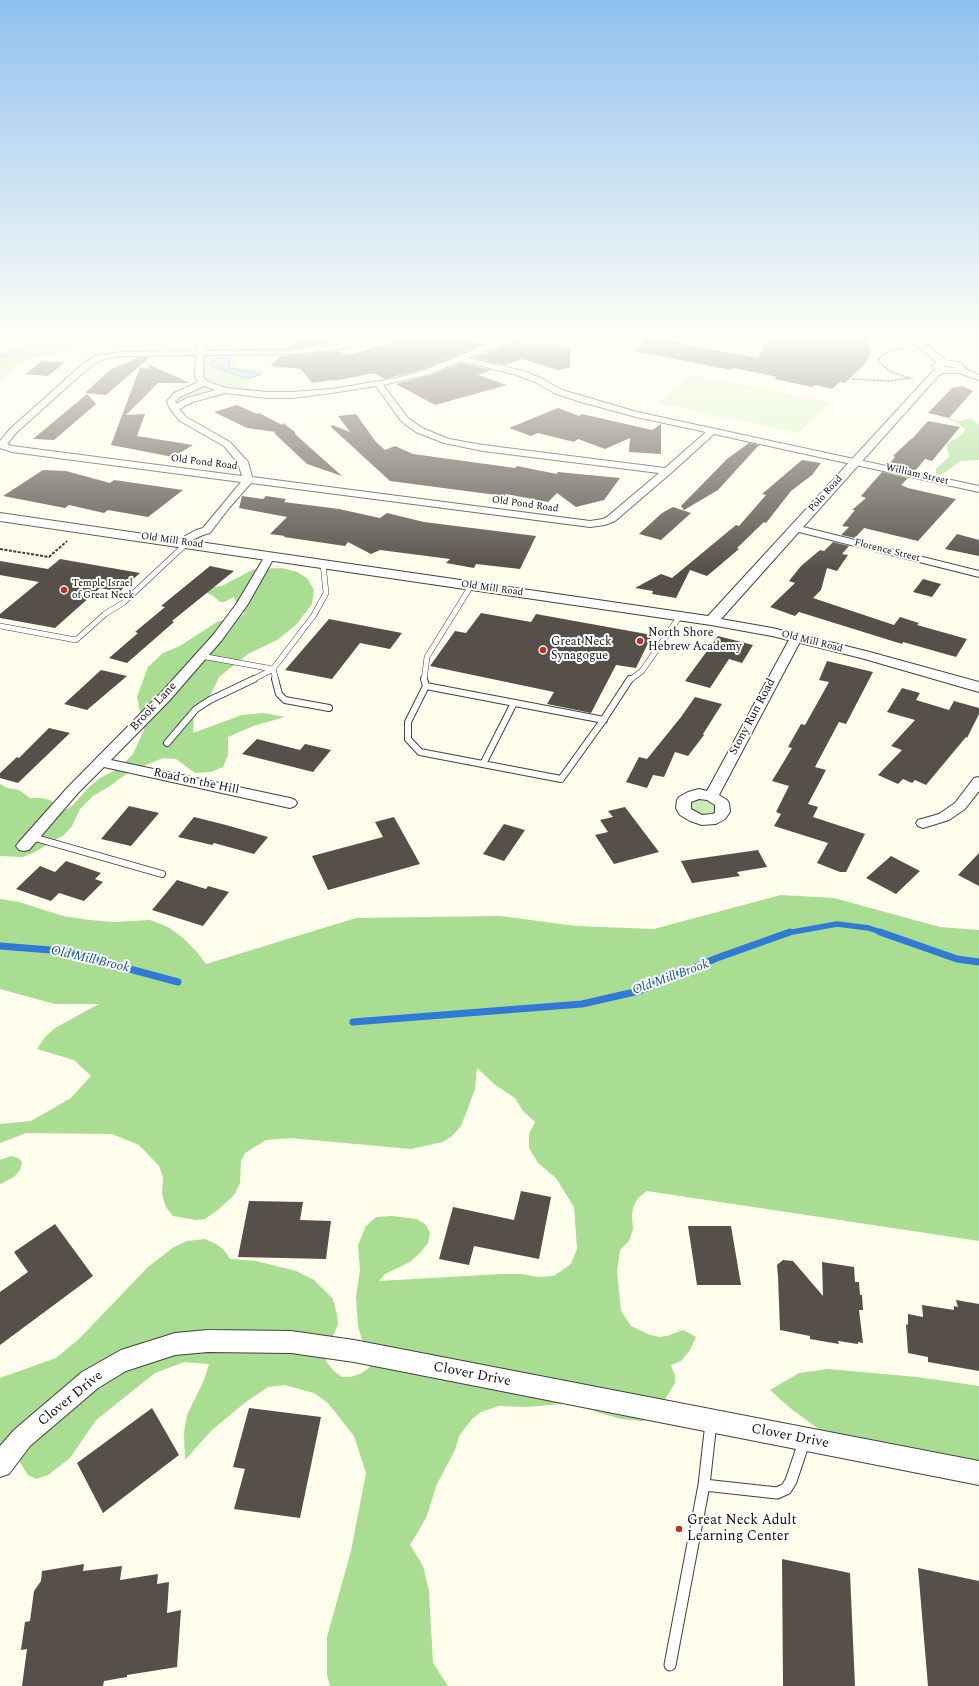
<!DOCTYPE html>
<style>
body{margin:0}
canvas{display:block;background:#fffeec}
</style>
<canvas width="979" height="1686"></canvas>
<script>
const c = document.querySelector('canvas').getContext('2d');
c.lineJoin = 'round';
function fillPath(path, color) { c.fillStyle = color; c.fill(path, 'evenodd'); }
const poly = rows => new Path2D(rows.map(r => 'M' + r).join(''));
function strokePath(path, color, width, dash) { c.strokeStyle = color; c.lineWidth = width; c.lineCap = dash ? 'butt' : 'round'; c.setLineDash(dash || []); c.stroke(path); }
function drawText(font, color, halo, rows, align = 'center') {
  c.font = font + ' Spectral,serif'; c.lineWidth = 4; c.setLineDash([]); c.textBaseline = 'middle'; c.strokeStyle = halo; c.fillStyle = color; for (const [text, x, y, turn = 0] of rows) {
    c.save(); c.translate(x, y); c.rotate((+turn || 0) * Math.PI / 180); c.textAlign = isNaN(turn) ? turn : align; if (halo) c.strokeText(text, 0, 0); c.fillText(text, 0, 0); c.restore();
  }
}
const green = poly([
 [34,334,230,334,205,334,201,353,121,354,99,358,42,348,0,382,0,352,10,350],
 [239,353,236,367,267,370,239,391,204,383,201,377,203,354],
 [203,383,225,390,190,400,174,409,171,401],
 [695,797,715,801,716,814,696,816,687,804]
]);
const forest = poly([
 [34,334,49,334,41,342,18,349,19,344],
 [56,334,84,334,69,338,70,344,67,349,50,355,10,364,0,368,0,358,44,346],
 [130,334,198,334,200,335,200,336,193,339,165,335,151,339,133,338,129,336],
 [945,418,962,421,970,418,979,425,979,460,961,461,942,474,936,475,936,469,950,456,947,450,947,444,963,434,965,429,958,423],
 [282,568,297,572,307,578,314,590,312,604,296,625,277,640,248,654,219,677,208,700,194,714,193,733,242,715,264,713,285,717,253,726,228,737,228,755,223,767,211,772,195,773,176,759,163,758,129,772,107,788,93,796,80,809,72,826,64,835,33,853,22,857,0,856,0,784,7,788,19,790,30,798,41,798,50,800,55,804,57,815,73,805,89,787,100,778,118,769,133,754,144,730,137,697,148,667,163,653,180,646,217,622,245,614,237,605,234,597,224,602,220,602,213,596,199,589,222,586,254,569],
 [781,895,834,898,940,927,979,930,979,1241,647,1191,638,1198,633,1207,632,1216,633,1229,629,1241,620,1250,617,1272,621,1311,631,1326,650,1335,659,1337,667,1336,683,1330,696,1337,690,1350,681,1361,671,1365,675,1376,675,1383,653,1419,641,1421,622,1419,603,1414,574,1403,526,1407,499,1406,481,1412,472,1419,459,1436,455,1450,437,1484,426,1518,410,1545,423,1566,429,1591,433,1663,448,1686,330,1686,327,1675,327,1637,351,1551,366,1473,354,1436,328,1403,314,1393,285,1385,268,1387,246,1402,213,1429,185,1460,184,1433,187,1415,204,1380,209,1364,184,1362,155,1373,96,1420,70,1458,48,1475,36,1479,28,1475,19,1461,14,1437,0,1452,0,1378,56,1358,78,1340,148,1267,174,1247,187,1241,205,1239,216,1244,224,1250,230,1259,256,1261,296,1271,314,1280,333,1299,337,1315,338,1324,330,1343,326,1361,334,1371,342,1377,351,1377,362,1373,370,1367,358,1326,356,1297,360,1270,358,1245,366,1226,376,1217,392,1216,417,1219,426,1225,430,1233,428,1243,420,1253,410,1262,385,1274,379,1281,502,1274,521,1274,538,1277,554,1276,571,1264,577,1249,574,1207,556,1178,538,1163,529,1148,529,1134,535,1122,523,1111,515,1098,494,1084,477,1068,475,1089,461,1126,452,1136,443,1142,411,1149,290,1138,266,1140,245,1153,241,1161,240,1183,234,1195,219,1209,205,1219,196,1220,173,1216,166,1207,162,1194,163,1177,159,1166,139,1145,112,1134,26,1133,0,1143,0,1124,31,1121,71,1098,91,1076,74,1060,37,1049,45,1037,55,1028,99,1004,55,1004,0,989,0,899,19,902,63,916,89,920,113,922,150,920,168,927,183,938,196,951,206,964,356,918,500,916,576,926,654,929],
 [11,1156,18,1158,22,1162,20,1170,14,1177,0,1184,0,1160],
 [828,1369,917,1377,979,1386,979,1463,821,1431,789,1407,770,1390,799,1373]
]);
const pitch = poly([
 [693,375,830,402,800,433,658,403]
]);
const water = poly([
 [49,334,56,334,51,341,44,346,0,358,0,355,41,342,49,334],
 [219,358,229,358,230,361,228,366,230,368,261,374,251,378,242,377,210,365,211,362,219,358]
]);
const streamFar1 = poly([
 [787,933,837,924,869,928,883,933]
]);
const stream = poly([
 [880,932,957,959,979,962],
 [0,946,63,951,178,982],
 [353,1022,582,1004,639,991,717,958,790,932]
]);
const building = poly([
 [301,334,319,334,331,344,288,349],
 [417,334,453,334,455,342,487,343,424,369,385,379,374,373,333,381,332,380,312,383,301,369,270,366,281,356,339,351,345,355,360,352],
 [771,334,865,334,871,350,866,363,845,383,840,382,832,389,815,385,812,387,774,379,777,377,734,368,731,370,635,351,648,337,752,357,755,359,758,358],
 [513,343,560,344,560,347,570,347,570,368,558,370,522,359,505,365,473,358],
 [139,357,150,357,106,395,85,393,110,370],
 [42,361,65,362,48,376,25,374],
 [461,363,491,370,478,375,507,385,435,405,396,384,432,375],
 [150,365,190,383,158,383,126,415,145,414,137,436,193,445,173,457,111,445,140,367,148,369],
 [962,386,973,391,949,418,928,413,952,388],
 [87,394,96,404,54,440,33,439],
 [237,405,257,414,259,413,282,425,283,423,295,432,295,434,342,476,307,464,274,433,276,432,247,428,214,412],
 [558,408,579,416,582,414,652,430,661,424,661,454,629,452,630,438,605,449,578,439,574,442,538,433,531,436,509,428],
 [356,414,376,442,385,450,395,446,413,454,515,468,517,466,557,474,558,472,620,478,604,500,576,507,557,493,548,502,506,494,504,496,390,481,331,427,332,425,350,432,338,416],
 [928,421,960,427,932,461,925,459,915,471,888,465,895,457,893,456,911,439,912,439],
 [749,443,759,445,718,490,684,510,681,506,727,459],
 [802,460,821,463,812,475,791,491,766,523,764,522,737,548,739,549,707,576,690,570,676,598,652,594,653,591,635,588,661,574,672,578,736,525,739,526,766,495,762,494],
 [43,470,66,471,110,483,114,480,183,490,148,517,108,510,104,513,69,505,65,508,3,496],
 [882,472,908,478,901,485,908,488,956,499,918,541,864,528,855,538,841,535,849,527,842,526,855,510,852,510,866,498,861,496],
 [242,496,263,499,266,496,286,499,284,502,339,509,380,518,387,513,424,522,536,536,520,569,476,564,474,568,446,563,450,559,380,550,371,554,348,542,345,546,284,537,285,536,270,534,287,517,239,508],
 [673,507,691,513,661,540,639,534,662,513],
 [957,534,979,540,979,556,945,549],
 [833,542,849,546,842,554,848,555,837,571,827,568,821,590,813,598,894,625,900,617,919,623,917,625,967,639,956,657,903,642,902,644,799,612,795,616,770,607,795,583,789,581,801,566,820,550,824,551],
 [60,559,140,573,119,592,100,588,55,628,0,618,0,614,39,582,0,575,0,561,48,569],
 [210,566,234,571,172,621,174,622,127,663,109,658,138,633,135,632,165,607,161,606],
 [923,579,941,584,932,597,913,592],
 [481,613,531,622,536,614,652,635,636,668,616,665,591,713,547,704,554,692,430,666,455,631,466,633],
 [329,619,402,633,390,649,360,643,332,679,285,670],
 [718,636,753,645,742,663,729,659,710,688,685,681],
 [827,661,873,672,846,724,839,722,815,767,826,770,808,804,818,807,813,817,865,834,846,872,840,872,817,863,828,843,774,826,781,814,776,812,789,786,772,781,792,748,788,747,801,724,805,725,829,682,819,680],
 [101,670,127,676,87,710,64,704],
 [902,688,920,693,916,700,949,710,954,701,979,708,979,714,967,738,966,737,926,785,915,780,912,783,903,779,898,784,878,775,902,750,891,746,915,720,887,712],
 [695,697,722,704,703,734,704,735,688,756,675,752,664,777,653,775,647,788,626,782,639,757,647,759,681,717],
 [49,728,70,733,18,783,0,778,0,773,17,757,19,758],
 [257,739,300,750,305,744,331,750,313,772,242,754],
 [129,806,159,813,131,846,101,839],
 [625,807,659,852,614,864,595,835,608,832,600,820,613,817,608,811],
 [194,817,226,825,268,837,254,854,214,843,212,845,178,837],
 [394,817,420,864,328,890,312,856,383,837,375,822],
 [504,824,525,830,504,861,483,854],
 [758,850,767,867,737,872,740,876,692,883,681,861],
 [979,853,979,886,958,875],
 [891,856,920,871,896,894,866,878],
 [66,861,101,873,95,879,103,882,84,901,59,893,51,901,16,889,40,866,55,872],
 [177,880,206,889,208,886,229,892,203,926,152,910],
 [521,1191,551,1197,539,1259,474,1246,469,1265,439,1259,453,1207,514,1220],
 [249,1201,303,1202,300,1220,331,1221,326,1259,238,1257],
 [55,1224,93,1276,0,1345,0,1292,28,1272,14,1252],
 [688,1226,731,1226,741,1285,697,1285],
 [783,1260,793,1261,823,1296,822,1262,854,1267,855,1282,859,1282,860,1295,862,1295,863,1310,859,1310,863,1343,858,1342,858,1344,838,1341,839,1344,810,1339,810,1336,780,1330,778,1276,777,1265],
 [956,1300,979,1304,979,1371,928,1362,928,1357,908,1353,906,1324,908,1325,908,1314,923,1317,922,1305,954,1310,954,1306,958,1307],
 [152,1408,179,1455,103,1513,77,1463],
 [249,1408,321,1417,300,1518,234,1509,245,1469,233,1467],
 [782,1559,850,1573,855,1686,783,1686],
 [84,1564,83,1571,122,1566,120,1580,158,1574,157,1584,169,1582,167,1613,181,1610,177,1667,127,1675,127,1677,104,1681,103,1686,22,1686,27,1649,21,1650,25,1622,30,1621,34,1591,41,1581,42,1571],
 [918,1568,979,1581,979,1686,928,1686]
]);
const pathFar1 = poly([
 [868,334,899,343],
 [905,348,890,351,881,356,879,359,880,363,891,372,913,379],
 [852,379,889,381,909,378]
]);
const path = poly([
 [0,549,49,557,67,541]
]);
const serviceFar3 = poly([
 [755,356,768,334]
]);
const serviceFar2 = poly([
 [0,626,76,640,105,614,123,603,187,543],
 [201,656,273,669,314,615,326,593,323,564],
 [252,680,273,669,276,680],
 [424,680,427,657,471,586],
 [630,680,642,671,680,616]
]);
const serviceFar1 = poly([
 [275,679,279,694,285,700,329,708],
 [424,679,426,686,408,722,408,739,420,752,561,779,602,722,630,679],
 [426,686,604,720],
 [167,743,196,709,210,700,254,679],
 [483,764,514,703],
 [32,837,162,874]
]);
const service = poly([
 [704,1485,777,1493,786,1489,791,1481,804,1442],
 [670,1665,704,1485,711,1423]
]);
const minor = poly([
 [201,334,209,334,205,351,293,350,336,345,375,334,387,334,340,349,321,351,293,354,204,355,203,377,206,381,226,388,267,392,292,392,332,389,397,378,425,370,490,343,515,337,546,335,607,337,615,334,626,334,625,336,608,341,546,339,515,341,496,347,468,358,523,371,541,378,562,390,637,412,979,486,979,492,714,434,671,473,615,521,605,525,590,527,251,483,229,508,210,533,203,535,182,545,177,542,178,540,196,530,203,528,241,482,12,452,0,448,0,441,10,429,85,362,96,356,121,352,197,351,201,334],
 [196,355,195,377,198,382,174,393,167,401,170,409,180,421,224,446,238,463,242,476,12,446,7,444,16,433,68,386,91,366,101,360,121,356,196,355],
 [461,361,517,375,535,382,556,394,581,402,636,417,706,432,665,468,483,445,449,439,422,428,408,418,383,385,431,374,461,361],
 [204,386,216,390,187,398,176,404,175,401,180,397,204,386],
 [376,386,402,422,416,432,444,443,483,451,659,473,607,517,603,519,590,521,252,477,248,462,230,442,186,417,179,409,193,402,225,393,267,398,292,398,332,393,376,386],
 [956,368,962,368,979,375,979,380,956,372,956,368],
 [795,525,979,571,979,577,791,530,790,528,795,525],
 [270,553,275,556,248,604,222,640,169,701,111,760,290,798,295,800,297,803,295,806,290,808,104,767,78,793,29,850,24,851,19,850,16,846,19,842,68,787,159,695,214,634,237,603,265,556,270,553],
 [796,634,800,635,802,638,719,795,727,800,729,803,730,812,725,819,716,824,702,825,690,821,680,815,678,812,676,808,677,800,679,797,688,792,699,789,707,791,790,638,792,635,796,634],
 [699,799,707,800,715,805,715,813,712,814,702,815,691,809,691,802,699,799],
 [979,777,979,791,965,809,949,820,923,828,918,826,916,823,918,820,939,814,955,803,974,778,979,777],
 [208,1330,291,1331,354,1340,979,1461,979,1485,354,1362,291,1353,208,1352,175,1355,126,1371,98,1388,30,1446,9,1474,0,1477,0,1446,14,1430,82,1372,121,1350,175,1333,208,1330]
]);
const tertiary = poly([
 [905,334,914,334,947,361,959,362,966,368,958,373,944,373,939,375,721,619,772,628,866,651,979,682,979,692,861,658,772,636,711,625,0,521,0,513,708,616,933,371,936,370,932,366,937,362,910,341,905,334],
 [943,366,953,367,954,368,945,367,943,366]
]);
const markers = [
 [64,590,4,"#c5301c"],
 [640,641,4,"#c5301c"],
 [543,650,4,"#c5301c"],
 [679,1529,4,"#c5301c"]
];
const farStreetnames = [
 ["Old Pond Road",204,463,7],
 ["William Street",917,475,13],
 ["Polo Road",826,494,-48],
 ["Old Pond Road",525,505,8],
 ["Old Mill Road",172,541,8],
 ["Florence Street",887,551,14],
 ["Old Mill Road",492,589,8],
 ["Old Mill Road",812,642,14]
];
const farPoinames = [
 ["Temple Israel",72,584],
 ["of Great Neck",72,596]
];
const poiNames = [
 ["North Shore",648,634],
 ["Hebrew Academy",648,648],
 ["Great Neck",551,643],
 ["Synagogue",551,657]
];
const streetNames = [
 ["Brook Lane",154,707,-47],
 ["Stony Run Road",753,717,-62],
 ["Road on the Hill",196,782,12]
];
const waterNames = [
 ["Old Mill Brook",90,960,13],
 ["Old Mill Brook",671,978,-20]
];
const nearStreetnames = [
 ["Clover Drive",472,1375,11],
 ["Clover Drive",71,1399,-39],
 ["Clover Drive",790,1437,11]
];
const nearPoinames = [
 ["Great Neck Adult",687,1521],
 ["Learning Center",687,1537]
];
fillPath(green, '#c8ecb4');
fillPath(forest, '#a8dd92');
fillPath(pitch, '#dcf2c6');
fillPath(water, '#add1fa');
strokePath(water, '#3079d5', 1);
strokePath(streamFar1, '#3079d5', 5.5);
strokePath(stream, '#3079d5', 7);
fillPath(building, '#565048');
strokePath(serviceFar3, '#404040', 5);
strokePath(serviceFar2, '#404040', 6);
strokePath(serviceFar1, '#404040', 8);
strokePath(service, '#404040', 13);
strokePath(minor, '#404040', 2);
strokePath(tertiary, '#404040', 2);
strokePath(pathFar1, '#2f2f2f', 1.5, [2.5, 1]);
strokePath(path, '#2f2f2f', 2, [3, 1.5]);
strokePath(serviceFar3, '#fff', 4);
strokePath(serviceFar2, '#fff', 5);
strokePath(serviceFar1, '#fff', 6);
strokePath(service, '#fff', 11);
fillPath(minor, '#fff');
fillPath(tertiary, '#fff');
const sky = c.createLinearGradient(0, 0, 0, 570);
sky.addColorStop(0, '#90c0ef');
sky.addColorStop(0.59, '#fffff6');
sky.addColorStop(1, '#fffff600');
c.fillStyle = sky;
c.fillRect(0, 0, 979, 570);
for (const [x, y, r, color] of markers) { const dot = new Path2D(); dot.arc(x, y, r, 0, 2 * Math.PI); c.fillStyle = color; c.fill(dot); strokePath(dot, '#fff', 1.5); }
drawText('10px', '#0d0d0d', '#fff', farStreetnames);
drawText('10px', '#0d0d0d', '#fff', farPoinames, 'left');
drawText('12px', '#0d0d0d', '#fff', poiNames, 'left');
drawText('12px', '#0d0d0d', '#fff', streetNames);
drawText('italic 13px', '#0e4ba6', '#fff', waterNames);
drawText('14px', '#0d0d0d', '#fff', nearStreetnames);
drawText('14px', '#0d0d0d', '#fff', nearPoinames, 'left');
</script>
